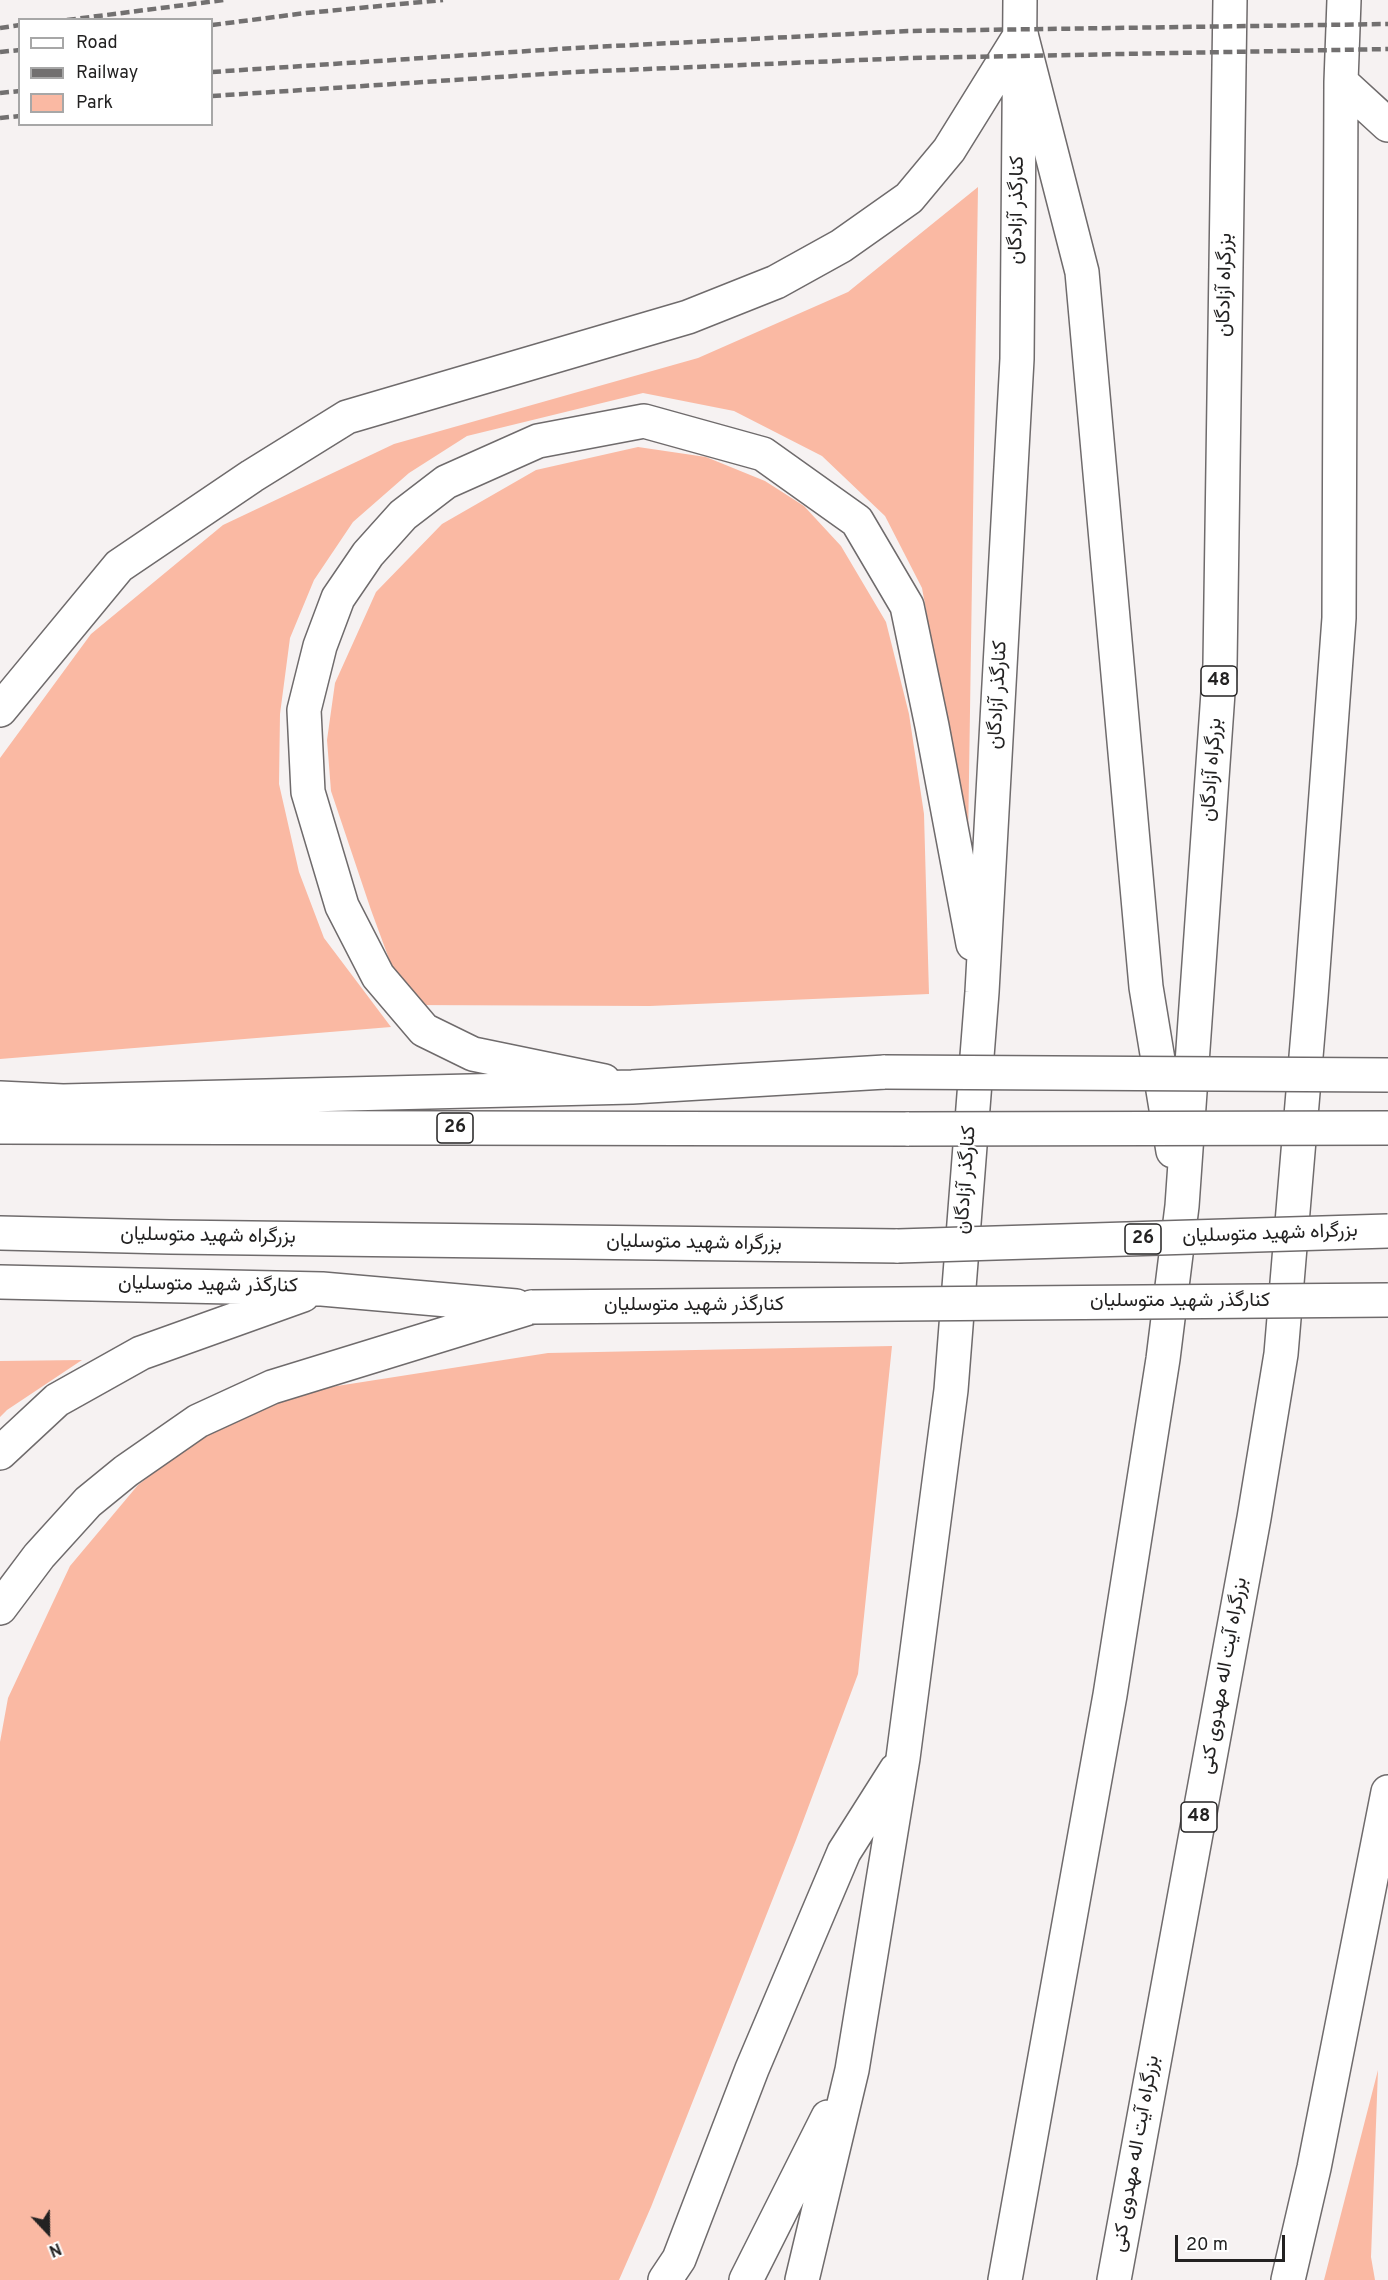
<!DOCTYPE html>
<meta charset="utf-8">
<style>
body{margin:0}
#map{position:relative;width:1388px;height:2280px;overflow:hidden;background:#f6f2f2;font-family:Overpass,sans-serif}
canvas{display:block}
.legend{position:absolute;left:18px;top:18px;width:195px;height:108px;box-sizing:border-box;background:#fff;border:2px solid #a7a7a7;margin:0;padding:8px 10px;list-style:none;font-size:18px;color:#232222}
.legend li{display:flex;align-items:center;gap:12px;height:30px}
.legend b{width:30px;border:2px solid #a7a7a7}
.north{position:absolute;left:18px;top:2202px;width:60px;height:60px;-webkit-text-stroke:4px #fff;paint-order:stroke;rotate:158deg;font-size:16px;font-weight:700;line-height:24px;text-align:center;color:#232222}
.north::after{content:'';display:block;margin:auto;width:21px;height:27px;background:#232222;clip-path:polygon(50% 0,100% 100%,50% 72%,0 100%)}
.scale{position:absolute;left:1175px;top:2235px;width:110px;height:27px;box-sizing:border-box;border:3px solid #232222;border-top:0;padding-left:8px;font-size:18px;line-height:21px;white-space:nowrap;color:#232222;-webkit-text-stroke:4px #fff;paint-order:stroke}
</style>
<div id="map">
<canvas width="1388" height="2280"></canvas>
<ul class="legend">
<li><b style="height:8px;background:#fff"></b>Road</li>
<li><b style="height:8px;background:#727070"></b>Railway</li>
<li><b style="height:16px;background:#fab9a3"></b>Park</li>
</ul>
<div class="north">N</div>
<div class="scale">20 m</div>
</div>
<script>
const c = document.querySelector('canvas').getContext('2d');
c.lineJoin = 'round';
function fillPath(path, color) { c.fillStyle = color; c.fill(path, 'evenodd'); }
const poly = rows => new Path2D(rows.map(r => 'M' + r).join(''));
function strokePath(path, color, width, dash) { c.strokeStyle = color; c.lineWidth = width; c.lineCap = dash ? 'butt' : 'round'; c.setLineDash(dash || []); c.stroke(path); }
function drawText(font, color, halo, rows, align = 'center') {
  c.font = font + ' Overpass,Vazirmatn,sans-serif'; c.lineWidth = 4.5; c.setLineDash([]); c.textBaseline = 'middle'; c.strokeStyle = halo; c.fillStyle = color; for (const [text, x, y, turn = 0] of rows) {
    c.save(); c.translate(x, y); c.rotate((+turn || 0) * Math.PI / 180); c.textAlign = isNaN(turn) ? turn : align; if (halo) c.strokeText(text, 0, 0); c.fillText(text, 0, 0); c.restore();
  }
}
const green = poly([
 [978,187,968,842,922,588,885,516,822,456,734,411,643,393,467,436,409,473,353,522,314,580,290,638,280,714,279,784,299,872,324,938,391,1027,0,1059,0,758,91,634,223,525,394,444,698,358,848,292],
 [638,447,706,457,765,481,804,506,841,546,886,622,909,714,924,814,929,994,650,1006,406,1005,371,910,331,791,327,740,335,683,376,592,442,524,536,470],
 [892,1346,858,1674,796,1840,651,2207,619,2280,0,2280,0,1742,8,1698,70,1566,138,1485,197,1439,305,1391,548,1353],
 [82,1360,7,1410,0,1417,0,1361],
 [1378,2070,1371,2257,1375,2280,1324,2280]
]);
const primary = poly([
 [0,710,119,566,252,476,347,417,688,317,776,282,841,246,909,198,949,150,1021,34],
 [604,1081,473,1054,424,1030,378,976,342,906,308,792,304,710,320,646,338,598,368,554,403,515,446,482,538,441,644,421,763,454,857,521,907,606,932,726,973,944],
 [0,1282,322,1289,516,1306],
 [0,1453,57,1400,141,1353,303,1295],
 [0,1608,39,1556,88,1502,126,1471,198,1421,272,1387,532,1307],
 [665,2280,679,2259,752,2069,844,1852,896,1770],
 [746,2280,828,2117],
 [802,2280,852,2070,903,1758,951,1390,982,992,1017,359,1020,0],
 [1288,2280,1314,2168,1388,1792]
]);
const highway = poly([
 [1021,34,1082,272,1146,987,1173,1151],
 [1341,82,1388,125],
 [0,1098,63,1101,632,1087,885,1072],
 [0,1127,909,1129],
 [0,1233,170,1237,898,1246],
 [1005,2280,1110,1695,1163,1359,1182,1206,1220,664,1230,0],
 [1114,2280,1254,1518,1281,1354,1311,997,1339,618,1341,82,1344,0]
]);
const rail = poly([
 [67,20,224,0],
 [212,25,306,13,443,0],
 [0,28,20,25],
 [0,52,20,50],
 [212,72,574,48,908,31,1388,24],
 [0,93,20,91],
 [212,96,575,72,909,58,1388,49],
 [0,118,20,116]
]);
const primaryBridge = poly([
 [532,1307,1388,1300]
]);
const highwayBridge = poly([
 [885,1072,1388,1075],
 [909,1129,1388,1128],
 [898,1246,1388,1231]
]);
const shields = [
 [1219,681,36],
 [455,1128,36],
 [1143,1239,36],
 [1199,1817,36]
];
const shieldNames = [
 ["48",1219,681],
 ["26",455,1128],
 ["26",1143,1239],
 ["48",1199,1817]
];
const streetNames = [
 ["کنارگذر آزادگان",1018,210,-89],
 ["بزرگراه آزادگان",1226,285,-89],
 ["کنارگذر آزادگان",999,695,-87],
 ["بزرگراه آزادگان",1213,770,-86],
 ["کنارگذر آزادگان",967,1180,-86],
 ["بزرگراه شهید متوسلیان",1270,1235,-2],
 ["بزرگراه شهید متوسلیان",208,1237,1],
 ["بزرگراه شهید متوسلیان",694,1244,1],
 ["کنارگذر شهید متوسلیان",208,1286,1],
 ["کنارگذر شهید متوسلیان",1180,1302],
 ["کنارگذر شهید متوسلیان",694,1306],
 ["بزرگراه آیت اله مهدوی کنی",1225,1676,-80],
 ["بزرگراه آیت اله مهدوی کنی",1137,2154,-80]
];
fillPath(green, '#fab9a3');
strokePath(primary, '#6f6b6c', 36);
strokePath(highway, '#6f6b6c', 36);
strokePath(primary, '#fff', 33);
strokePath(highway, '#fff', 33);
strokePath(rail, '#727070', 4.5, [9, 4.5]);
strokePath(primaryBridge, '#6f6b6c', 36, []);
strokePath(highwayBridge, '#6f6b6c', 36, []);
strokePath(primaryBridge, '#fff', 33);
strokePath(highwayBridge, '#fff', 33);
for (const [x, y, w] of shields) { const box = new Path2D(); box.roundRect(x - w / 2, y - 15, w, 30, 4.5); c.fillStyle = '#fff'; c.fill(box); strokePath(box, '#232222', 1.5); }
drawText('bold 18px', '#232222', null, shieldNames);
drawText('20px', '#232222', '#fff', streetNames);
</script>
